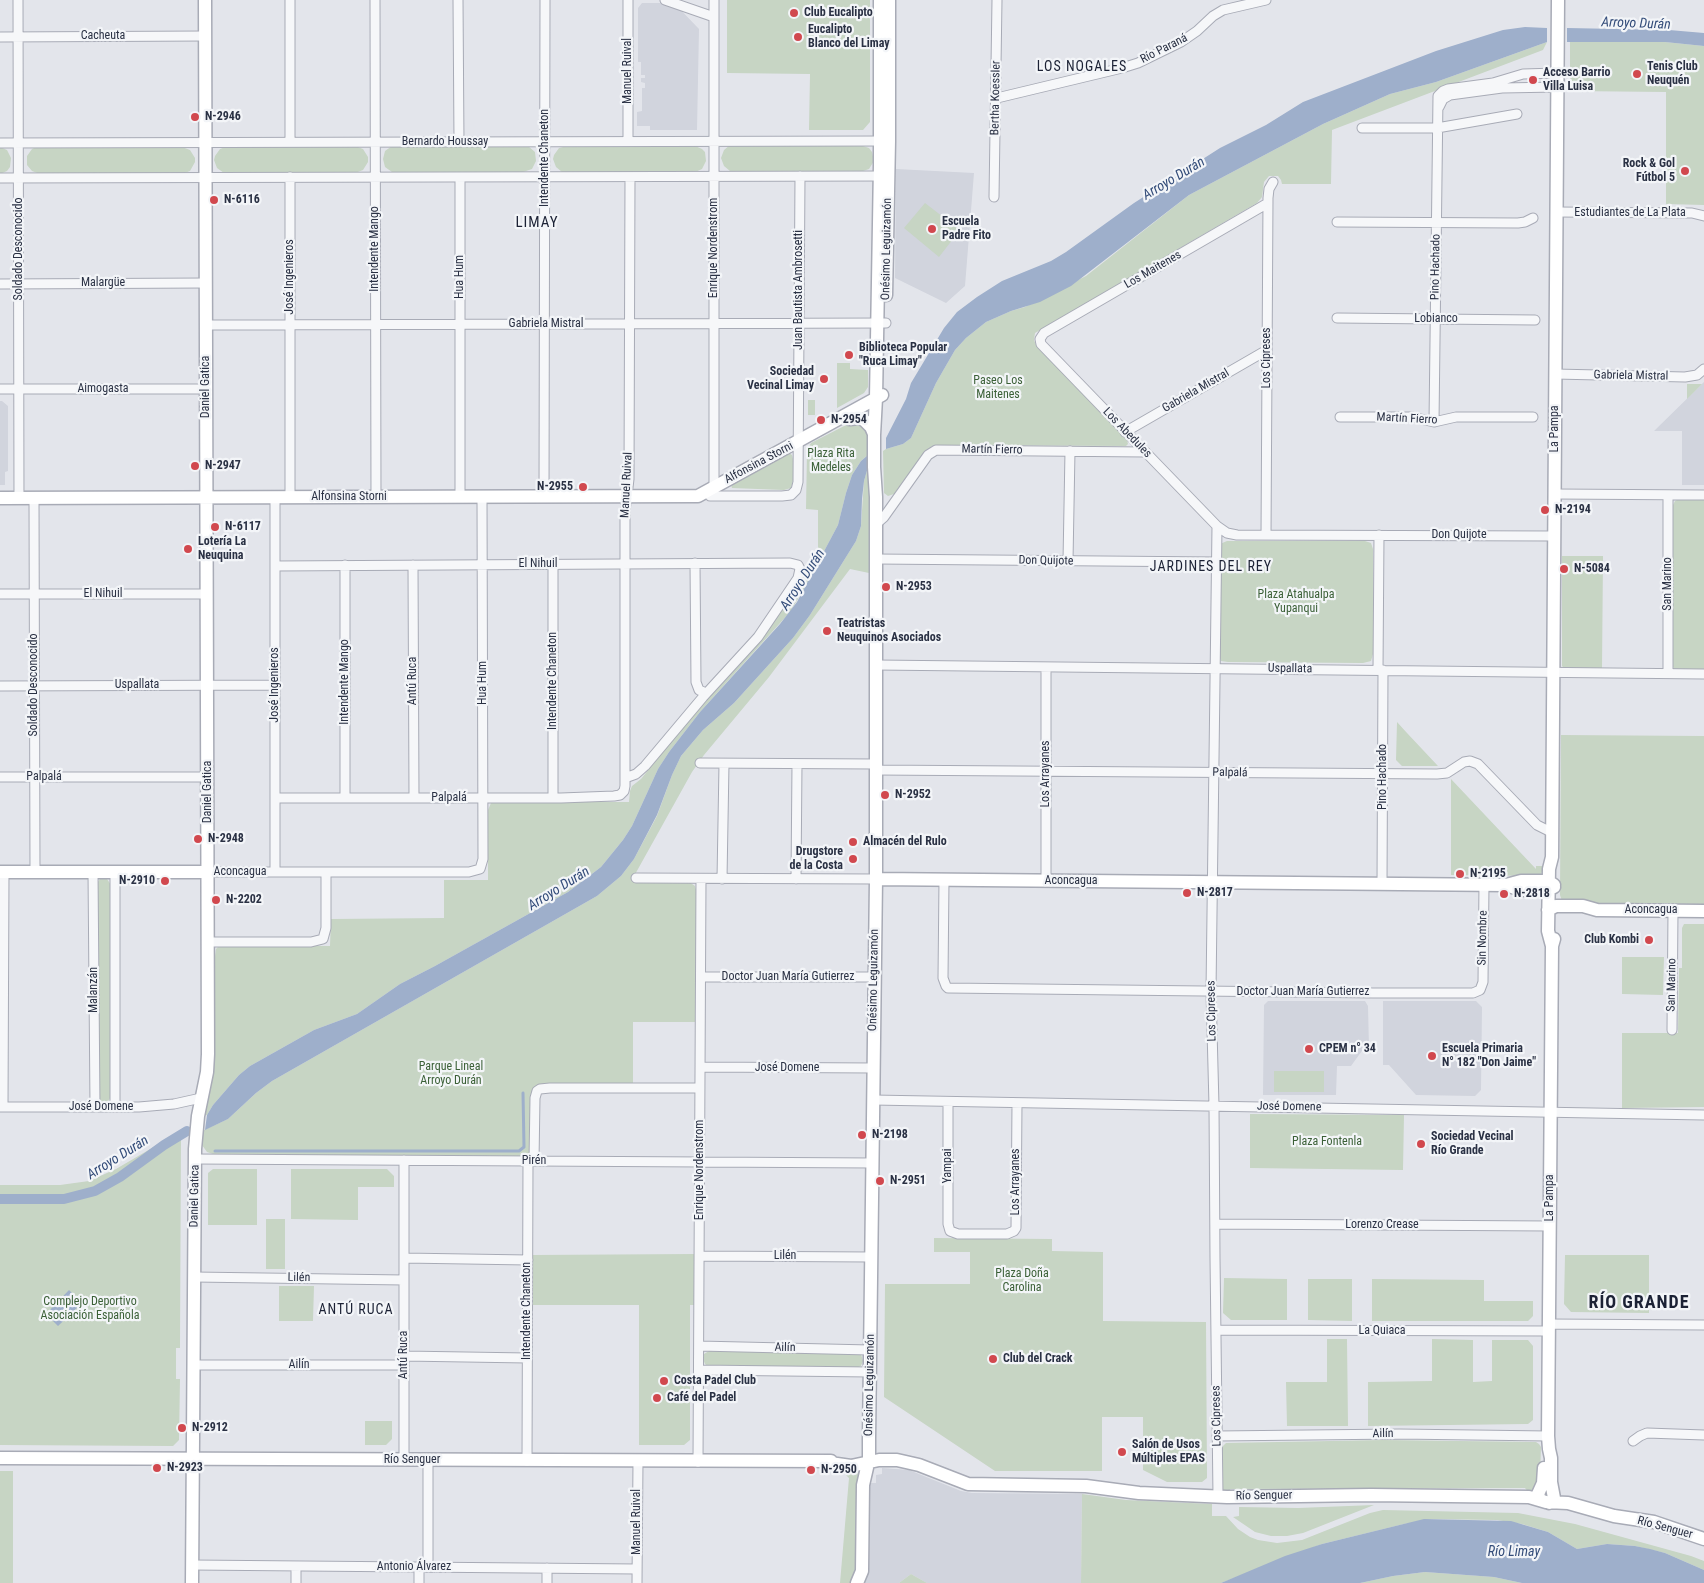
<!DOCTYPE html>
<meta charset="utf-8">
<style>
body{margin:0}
canvas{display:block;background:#e3e5eb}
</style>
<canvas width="1704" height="1583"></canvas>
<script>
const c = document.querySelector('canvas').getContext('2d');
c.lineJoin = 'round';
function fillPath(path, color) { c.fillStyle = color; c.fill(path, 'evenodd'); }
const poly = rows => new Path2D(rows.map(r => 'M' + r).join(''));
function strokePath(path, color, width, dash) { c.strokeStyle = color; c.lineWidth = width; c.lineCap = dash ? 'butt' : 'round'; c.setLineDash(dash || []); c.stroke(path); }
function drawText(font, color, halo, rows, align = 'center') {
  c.font = font + ' "Roboto Condensed",sans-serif'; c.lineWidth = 4.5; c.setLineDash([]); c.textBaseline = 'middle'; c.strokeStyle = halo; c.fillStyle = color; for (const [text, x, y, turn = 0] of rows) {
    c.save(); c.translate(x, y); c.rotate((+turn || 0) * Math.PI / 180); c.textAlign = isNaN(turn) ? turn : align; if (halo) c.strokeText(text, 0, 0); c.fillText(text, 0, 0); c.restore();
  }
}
const built = poly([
 [642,3,674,3,699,29,697,130,650,130,650,126,637,126,637,112,642,111,642,88,645,88,645,83,641,82,641,78,645,78,645,75,641,75,641,62,638,62,638,8],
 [896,169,974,173,965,286,946,303,895,278],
 [1704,382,1704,485,1682,485,1682,431,1654,431],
 [0,401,2,401,8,406,8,471,5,472,5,485,0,485],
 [1268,1001,1365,1001,1368,1006,1369,1048,1364,1048,1351,1066,1337,1066,1336,1095,1263,1095,1264,1005],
 [1383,1001,1476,1001,1482,1007,1481,1090,1475,1096,1416,1095,1389,1065,1383,1065],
 [882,1468,909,1470,961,1491,972,1493,1082,1494,1081,1583,927,1583,911,1574,899,1583,864,1583,868,1566,870,1483,876,1483,876,1475,882,1474]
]);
const green = poly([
 [727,0,870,0,870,122,863,130,809,130,810,74,727,73],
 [1547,42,1543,50,1332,130,1331,184,1282,184,1281,180,1278,176,1269,176,1264,182,1262,197,1257,203,1035,333,1034,340,1036,345,1127,440,1128,444,1126,446,934,445,926,450,894,494,888,496,884,493,883,451,886,449,903,444,911,438,936,383,955,350,966,338,986,322,1011,311,1025,307,1086,276,1189,195,1323,124,1390,94,1436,82],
 [1570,42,1665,42,1704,46,1704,205,1666,204,1666,92,1570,91],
 [693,145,702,149,705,152,706,161,702,169,693,173,562,172,556,167,553,159,554,155,559,148,567,146],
 [730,145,860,145,869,148,872,152,874,161,869,169,860,172,735,172,730,171,724,166,721,158,724,150],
 [228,146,355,146,363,149,368,157,368,162,363,170,355,173,228,174,224,173,217,168,214,160,215,156,220,149],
 [392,146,528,146,535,152,536,161,532,169,523,172,397,173,392,172,385,167,383,159,385,151],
 [0,147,7,150,11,158,10,167,7,171,0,174],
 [36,147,182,147,190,150,195,158,195,162,190,171,182,174,40,174,32,171,27,165,27,156,32,149],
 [925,203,960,230,939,257,904,228],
 [837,363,850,363,850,369,868,370,868,387,864,393,837,408],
 [1687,384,1702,384,1687,399],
 [808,400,815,400,815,415,808,415],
 [852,422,868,427,870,453,861,461,852,475,846,493,838,525,804,589,790,612,700,712,669,752,658,769,632,826,623,840,601,867,568,892,435,966,400,984,357,1014,314,1030,250,1066,239,1075,213,1105,207,1115,203,1116,215,1054,215,956,216,949,218,947,226,945,330,946,331,919,444,918,444,880,488,880,488,810,491,803,495,802,629,802,630,791,632,786,641,779,696,710,766,632,818,555,818,510,806,509,807,450,811,443],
 [789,453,792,455,793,459,793,481,791,488,784,490,732,488,731,485],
 [870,465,869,573,850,569,769,677,704,755,692,772,633,878,689,882,695,886,697,893,696,1022,633,1022,633,1084,532,1092,530,1100,530,1152,525,1156,216,1155,207,1152,202,1145,202,1131,228,1119,256,1093,272,1081,597,896,621,876,634,859,657,816,672,775,681,756,703,730,734,703,793,638,810,615,856,541,861,526,864,481,868,467],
 [1679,499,1704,499,1704,671,1675,670,1673,667,1673,505,1675,501],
 [1227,541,1365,541,1371,543,1373,549,1373,654,1371,661,1363,663,1228,662,1221,661,1219,655,1220,544],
 [1562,556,1603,556,1602,669,1565,669,1562,666],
 [1397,722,1407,733,1438,766,1402,766,1396,760],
 [1561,735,1704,736,1704,904,1568,903,1562,901,1560,895],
 [1451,779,1536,869,1536,866,1544,866,1541,874,1536,876,1451,875],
 [100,879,107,879,111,885,111,1096,108,1102,104,1103,98,1100,97,883],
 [1684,924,1704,924,1704,1107,1622,1108,1622,1033,1678,1033,1679,968,1682,968,1682,928],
 [1622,957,1664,957,1663,995,1622,994],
 [1274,1071,1324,1071,1324,1092,1274,1092],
 [1250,1114,1404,1115,1403,1170,1250,1168],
 [181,1131,180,1348,176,1348,176,1379,180,1379,179,1440,173,1446,0,1445,0,1185,60,1185,89,1181,116,1169],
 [213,1169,257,1169,257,1225,208,1225,208,1173],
 [291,1169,387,1169,394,1176,394,1187,358,1187,358,1220,291,1219],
 [266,1219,285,1219,285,1269,266,1269],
 [934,1238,1052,1239,1052,1251,1103,1252,1103,1321,1206,1322,1207,1478,1202,1482,1167,1482,1143,1470,1143,1417,1102,1417,1102,1471,995,1471,884,1397,885,1284,970,1284,970,1252,934,1252],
 [695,1254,695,1305,690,1305,690,1440,684,1445,639,1445,639,1305,531,1305,531,1255],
 [1565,1255,1649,1255,1649,1313,1571,1312,1564,1304],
 [1224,1278,1287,1279,1287,1320,1231,1320,1223,1313],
 [1308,1279,1352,1279,1352,1321,1308,1320],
 [1372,1279,1484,1280,1484,1301,1533,1301,1533,1316,1528,1321,1372,1321],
 [279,1286,314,1286,313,1321,279,1321],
 [1327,1339,1347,1339,1348,1426,1287,1426,1286,1382,1327,1382],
 [1432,1339,1473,1340,1473,1382,1492,1381,1492,1340,1528,1340,1533,1346,1533,1420,1528,1424,1368,1426,1368,1382,1432,1381],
 [709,1351,861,1354,863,1361,861,1366,856,1368,709,1367,705,1364,703,1359,704,1354],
 [365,1421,392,1421,392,1439,386,1445,365,1445],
 [1383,1440,1536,1442,1539,1444,1541,1447,1540,1476,1533,1492,1529,1493,1525,1488,1230,1489,1232,1493,1225,1493,1222,1490,1222,1447,1226,1443],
 [861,1469,858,1564,853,1583,840,1583,849,1478,844,1473,844,1470],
 [0,1471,13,1471,13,1583,0,1583],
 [1082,1494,1126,1500,1212,1504,1212,1516,1226,1516,1238,1529,1250,1537,1258,1540,1277,1543,1302,1540,1370,1513,1383,1510,1518,1513,1575,1524,1691,1556,1704,1561,1704,1570,1665,1553,1635,1546,1607,1544,1577,1549,1548,1532,1522,1524,1497,1520,1431,1519,1404,1524,1322,1544,1221,1583,1081,1583],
 [1374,1505,1303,1533,1287,1536,1271,1536,1255,1532,1233,1517,1239,1516,1239,1507,1298,1508],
 [1425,1572,1494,1577,1522,1583,1360,1583,1393,1576],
 [911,1574,927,1583,899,1583]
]);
const water = poly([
 [1525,27,1547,28,1547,42,1436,82,1390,94,1323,124,1189,195,1071,286,1040,302,1011,311,986,322,966,338,955,350,936,383,911,438,903,444,886,449,886,438,906,399,911,383,944,328,957,312,977,297,1002,281,1051,261,1066,252,1134,203,1220,148,1266,125,1303,102,1436,51,1503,30],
 [1567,28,1669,30,1704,33,1704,46,1665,42,1567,42],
 [868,455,868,467,864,481,862,499,861,526,856,541,810,615,793,638,734,703,703,730,681,756,672,775,657,815,634,859,621,876,597,896,272,1081,256,1093,228,1119,205,1130,207,1115,213,1105,239,1075,250,1066,314,1030,357,1014,400,984,435,966,568,892,601,867,623,840,632,826,658,769,669,752,700,712,780,624,797,602,838,525,846,493,852,475,861,461],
 [69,1290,82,1303,58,1326,46,1314],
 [1424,1519,1511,1521,1548,1532,1577,1549,1607,1544,1635,1546,1650,1549,1665,1553,1704,1570,1704,1583,1522,1583,1494,1577,1425,1572,1393,1576,1360,1583,1221,1583,1285,1556,1322,1544]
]);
const stream = poly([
 [215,1151,519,1151,524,1147,523,1093]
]);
const canal = poly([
 [0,1199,64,1199,95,1191,120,1177,164,1145,187,1131]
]);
const street = poly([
 [18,0,19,498],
 [290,0,290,142],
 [375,0,376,497],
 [458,0,459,142],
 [628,0,628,141],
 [665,0,714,17],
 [0,37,205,36],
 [997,98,1122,68,1138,63,1181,42,1197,31,1213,16,1223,10,1266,0],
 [1439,107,1443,99,1450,95,1502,88,1557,87],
 [1362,128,1437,128,1517,114],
 [0,143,884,141],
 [290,177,290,497],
 [0,178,885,176],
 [994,197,997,0],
 [1268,203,1044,333,1040,339,1041,344,1217,526,1227,533,1237,535,1554,536],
 [1556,212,1692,213,1704,216],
 [1337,222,1518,223,1525,222,1533,218],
 [0,284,206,283],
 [1337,318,1535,320],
 [206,325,886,323],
 [1555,374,1685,377,1697,375,1704,369],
 [0,389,206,389],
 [1340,417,1412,417,1434,422,1456,417,1533,417],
 [1434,422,1438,96,1443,91,1448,89,1493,83,1523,74,1557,73],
 [1125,432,1267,350],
 [1555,494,1704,495],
 [544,496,545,0],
 [710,496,782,496,791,495,796,490,798,482,800,176],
 [714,496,714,0],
 [275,497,275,872],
 [460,497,460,177],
 [34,498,35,872],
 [876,524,884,517,928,455,936,450,1145,452],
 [1217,526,1211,991,1214,1106,1215,1258,1218,1496],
 [1266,535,1268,198,1269,189,1273,182],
 [876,559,1216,562],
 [1068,561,1070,451],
 [695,563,696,682,699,690,706,693],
 [553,564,553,798],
 [345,565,345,798],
 [413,565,414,798],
 [275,566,790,563,798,565,800,569,798,578,758,637,703,697,645,766,636,774,625,778],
 [0,594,207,594],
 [876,665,1704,674],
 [1046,667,1046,881],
 [1378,670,1379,535],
 [1668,673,1668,495],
 [0,686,275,685],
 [700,763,876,764],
 [876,770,1437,774,1447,773,1464,762,1470,761,1478,764,1537,825,1553,833],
 [0,777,208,777],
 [275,798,561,798,614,796,620,795,624,791,625,786,625,512,629,479,630,177],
 [93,872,95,1107],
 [208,872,469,872,480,869,483,859,482,497],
 [636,878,876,879],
 [722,879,724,764],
 [796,879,797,764],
 [944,880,943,978,946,986,948,988,1373,993,1473,993,1480,990,1483,982,1484,884],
 [1382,884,1383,670],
 [208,942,311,942,323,939,326,928,326,872],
 [701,977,874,977],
 [1672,1030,1673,911],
 [700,1067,873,1068],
 [873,1100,1704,1115],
 [948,1102,948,1224,950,1231,958,1234,1007,1234,1014,1231,1016,1228,1017,1103],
 [0,1107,139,1107,174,1104,201,1098],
 [3,1107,4,872],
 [115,1107,115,872],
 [195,1159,873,1163],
 [534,1161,535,1098,537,1091,540,1089,550,1088,700,1088],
 [1215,1224,1550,1226],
 [699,1256,871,1257],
 [404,1258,528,1260],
 [194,1277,404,1280],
 [1549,1324,1704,1325],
 [1216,1330,1549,1331],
 [699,1346,870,1350],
 [404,1356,527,1358],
 [193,1365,404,1365],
 [699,1370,870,1372],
 [1217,1436,1399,1434,1548,1436],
 [1633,1441,1640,1436,1647,1433,1704,1435],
 [404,1460,404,1160],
 [527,1461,528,1161],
 [698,1462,701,879],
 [192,1565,637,1569],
 [428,1567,428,1460],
 [547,1568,547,1583],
 [296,1583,296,1566],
 [419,1583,419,1567],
 [637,1583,638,1461]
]);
const secondary = poly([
 [886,295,889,141,889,0],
 [850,419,858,418,864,420,871,427,874,434],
 [0,498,698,496,882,395],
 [0,872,208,872],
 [876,879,1506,885,1521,881,1548,881,1554,885],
 [1506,885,1521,890,1548,890,1554,887],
 [1548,910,1556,906,1583,906,1597,910,1704,911],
 [1552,946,1548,931,1549,869,1552,857,1558,0],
 [0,1458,831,1461],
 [823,1462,851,1466,879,1460,897,1460,919,1465,968,1484,1086,1486,1139,1493,1227,1497,1371,1495,1529,1497,1546,1502,1568,1503,1614,1516,1654,1522,1704,1539],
 [1540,1500,1538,1494,1543,1483,1544,1468],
 [1549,1503,1552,1502,1554,1498,1551,1482,1551,1458,1549,1449,1548,1436,1552,946,1554,939],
 [192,1583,195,1149,198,1116,207,1072,208,1054,205,0],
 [857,1583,862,1571,863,1485,869,1459,869,1438,876,879,876,497,874,467,874,435,876,398,880,165,880,0]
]);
const markers = [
 [794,13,5,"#d1484e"],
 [798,37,5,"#d1484e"],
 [1637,74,5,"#d1484e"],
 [1533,80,5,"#d1484e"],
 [195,117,5,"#d1484e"],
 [1685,171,5,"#d1484e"],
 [214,200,5,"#d1484e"],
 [932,229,5,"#d1484e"],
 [849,355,5,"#d1484e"],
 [824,379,5,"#d1484e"],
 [821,420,5,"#d1484e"],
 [195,466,5,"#d1484e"],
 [583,487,5,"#d1484e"],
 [1545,510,5,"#d1484e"],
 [215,527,5,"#d1484e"],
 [188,549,5,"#d1484e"],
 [1564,569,5,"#d1484e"],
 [886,587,5,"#d1484e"],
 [827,631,5,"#d1484e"],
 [885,795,5,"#d1484e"],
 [198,839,5,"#d1484e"],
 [853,842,5,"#d1484e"],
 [853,859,5,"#d1484e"],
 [1460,874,5,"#d1484e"],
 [165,881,5,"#d1484e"],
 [1187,893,5,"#d1484e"],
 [1504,894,5,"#d1484e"],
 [216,900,5,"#d1484e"],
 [1649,940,5,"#d1484e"],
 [1309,1049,5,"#d1484e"],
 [1432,1056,5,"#d1484e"],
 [862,1135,5,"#d1484e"],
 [1421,1144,5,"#d1484e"],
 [880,1181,5,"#d1484e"],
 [993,1359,5,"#d1484e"],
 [664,1381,5,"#d1484e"],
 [657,1398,5,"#d1484e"],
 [182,1428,5,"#d1484e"],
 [1122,1452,5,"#d1484e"],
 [157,1468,5,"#d1484e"],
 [811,1470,5,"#d1484e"]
];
const poiNames = [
 ["Club Eucalipto",804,13],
 ["Eucalipto",808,30],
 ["Blanco del Limay",808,44],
 ["Tenis Club",1647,67],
 ["Neuquén",1647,81],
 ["Acceso Barrio",1543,73],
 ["Villa Luisa",1543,87],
 ["N-2946",205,117],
 ["Rock & Gol",1675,164,"right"],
 ["Fútbol 5",1675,178,"right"],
 ["N-6116",224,200],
 ["Escuela",942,222],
 ["Padre Fito",942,236],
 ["Biblioteca Popular",859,348],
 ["\"Ruca Limay\"",859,362],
 ["Sociedad",814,372,"right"],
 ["Vecinal Limay",814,386,"right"],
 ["N-2954",831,420],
 ["N-2947",205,466],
 ["N-2955",573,487,"right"],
 ["N-2194",1555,510],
 ["N-6117",225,527],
 ["Lotería La",198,542],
 ["Neuquina",198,556],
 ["N-5084",1574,569],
 ["N-2953",896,587],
 ["Teatristas",837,624],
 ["Neuquinos Asociados",837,638],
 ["N-2952",895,795],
 ["N-2948",208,839],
 ["Almacén del Rulo",863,842],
 ["Drugstore",843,852,"right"],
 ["de la Costa",843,866,"right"],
 ["N-2195",1470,874],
 ["N-2910",155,881,"right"],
 ["N-2817",1197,893],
 ["N-2818",1514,894],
 ["N-2202",226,900],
 ["Club Kombi",1639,940,"right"],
 ["CPEM n° 34",1319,1049],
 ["Escuela Primaria",1442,1049],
 ["N° 182 \"Don Jaime\"",1442,1063],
 ["N-2198",872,1135],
 ["Sociedad Vecinal",1431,1137],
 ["Río Grande",1431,1151],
 ["N-2951",890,1181],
 ["Club del Crack",1003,1359],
 ["Costa Padel Club",674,1381],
 ["Café del Padel",667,1398],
 ["N-2912",192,1428],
 ["Salón de Usos",1132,1445],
 ["Múltiples EPAS",1132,1459],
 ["N-2923",167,1468],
 ["N-2950",821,1470]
];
const streetNames = [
 ["Cacheuta",103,36],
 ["Río Paraná",1164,49,-27],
 ["Manuel Ruival",628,71,-90],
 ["Bertha Koessler",996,98,-89],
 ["Bernardo Houssay",445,142],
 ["Intendente Chaneton",545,158,-90],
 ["Estudiantes de La Plata",1630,213],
 ["Enrique Nordenstrom",714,248,-90],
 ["Soldado Desconocido",19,249,-90],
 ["Intendente Mango",375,249,-90],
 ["Onésimo Leguizamón",887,249,-89],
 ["Pino Hachado",1436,267,-89],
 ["Los Maitenes",1153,270,-30],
 ["José Ingenieros",290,277,-90],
 ["Hua Hum",460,277,-90],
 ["Malargüe",103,283],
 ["Juan Bautista Ambrosetti",799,290,-90],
 ["Lobianco",1436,319],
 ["Gabriela Mistral",546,324],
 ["Los Cipreses",1267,358,-90],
 ["Gabriela Mistral",1631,376,1],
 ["Daniel Gatica",206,387,-90],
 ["Aimogasta",103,389],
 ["Gabriela Mistral",1196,391,-30],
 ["Martín Fierro",1407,419,3],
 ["La Pampa",1555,429,-90],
 ["Los Abedules",1127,433,46],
 ["Martín Fierro",992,450,1],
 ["Alfonsina Storni",759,463,-28],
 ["Manuel Ruival",627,485,-87],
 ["Alfonsina Storni",349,497],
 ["Don Quijote",1459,535],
 ["Don Quijote",1046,561,1],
 ["El Nihuil",538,564],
 ["San Marino",1668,584,-90],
 ["El Nihuil",103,594],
 ["Uspallata",1290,669,1],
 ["Antú Ruca",413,681,-90],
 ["Intendente Chaneton",553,681,-90],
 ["Intendente Mango",345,682,-90],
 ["Hua Hum",483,683,-90],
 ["Soldado Desconocido",34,685,-90],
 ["Uspallata",137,685],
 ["José Ingenieros",275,685,-90],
 ["Palpalá",1230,773,1],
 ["Los Arrayanes",1046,774,-90],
 ["Palpalá",44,777],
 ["Pino Hachado",1383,777,-90],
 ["Daniel Gatica",208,792,-90],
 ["Palpalá",449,798],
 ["Aconcagua",240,872],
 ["Aconcagua",1071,881],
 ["Aconcagua",1651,910],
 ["Sin Nombre",1483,938,-89],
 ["Doctor Juan María Gutierrez",788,977],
 ["Onésimo Leguizamón",874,980,-89],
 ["San Marino",1672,985,-89],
 ["Malanzán",94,990,-90],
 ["Doctor Juan María Gutierrez",1303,992],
 ["Los Cipreses",1212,1011,-91],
 ["José Domene",787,1068],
 ["José Domene",101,1107],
 ["José Domene",1289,1107,1],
 ["Pirén",534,1161],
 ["Yampai",948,1166,-90],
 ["Enrique Nordenstrom",700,1170,-90],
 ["Los Arrayanes",1016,1182,-90],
 ["Daniel Gatica",195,1196,-89],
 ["La Pampa",1550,1198,-90],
 ["Lorenzo Crease",1382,1225],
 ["Lilén",785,1256],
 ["Lilén",299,1278,1],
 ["Intendente Chaneton",527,1311,-90],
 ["La Quiaca",1382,1331],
 ["Ailín",785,1348,1],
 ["Antú Ruca",404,1355,-90],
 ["Ailín",299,1365],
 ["Onésimo Leguizamón",870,1385,-89],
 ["Los Cipreses",1217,1416,-91],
 ["Ailín",1383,1434,-1],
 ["Río Senguer",412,1460],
 ["Río Senguer",1264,1496,-1],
 ["Manuel Ruival",637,1522,-90],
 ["Río Senguer",1665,1528,15],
 ["Antonio Álvarez",414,1567]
];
const parkNames = [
 ["Paseo Los",998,381],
 ["Maitenes",998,395],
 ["Plaza Rita",831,454],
 ["Medeles",831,468],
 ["Plaza Atahualpa",1296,595],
 ["Yupanqui",1296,609],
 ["Parque Lineal",451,1067],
 ["Arroyo Durán",451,1081],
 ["Plaza Fontenla",1327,1142],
 ["Plaza Doña",1022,1274],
 ["Carolina",1022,1288],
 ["Complejo Deportivo",90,1302],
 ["Asociación Española",90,1316]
];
const waterNames = [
 ["Arroyo Durán",1636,24,2],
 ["Arroyo Durán",1174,179,-31],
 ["Arroyo Durán",803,580,-57],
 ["Arroyo Durán",559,889,-32],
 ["Arroyo Durán",118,1158,-32],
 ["Río Limay",1514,1552]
];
const neighbourhoodNames = [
 ["LOS NOGALES",1082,67],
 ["JARDINES DEL REY",1211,567],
 ["ANTÚ RUCA",356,1310]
];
const quarterNames = [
 ["LIMAY",537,223]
];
const districtNames = [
 ["RÍO GRANDE",1639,1303]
];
fillPath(built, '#d1d4dd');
fillPath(green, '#c7d5c4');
fillPath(water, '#9eafcb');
strokePath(stream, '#9eafcb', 3);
strokePath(canal, '#9eafcb', 10);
strokePath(street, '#a8abb6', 11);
strokePath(secondary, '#a8abb6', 15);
strokePath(street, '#f6f7f9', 9);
strokePath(secondary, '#fff', 12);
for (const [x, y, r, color] of markers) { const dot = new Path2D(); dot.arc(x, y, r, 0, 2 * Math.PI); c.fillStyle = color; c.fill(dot); strokePath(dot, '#f3f5f8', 2); }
drawText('bold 12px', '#2a3144', '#f3f5f8', poiNames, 'left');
drawText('12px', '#2a3144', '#f3f5f8', streetNames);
drawText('12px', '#3b6037', '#f3f5f8', parkNames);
drawText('italic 14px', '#334c79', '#f3f5f8', waterNames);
c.letterSpacing = '1px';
drawText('14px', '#1c2235', '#f3f5f8', neighbourhoodNames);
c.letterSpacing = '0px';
c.letterSpacing = '1px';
drawText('15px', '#1c2235', '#f3f5f8', quarterNames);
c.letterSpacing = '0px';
c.letterSpacing = '1px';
drawText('bold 18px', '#1c2235', '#f3f5f8', districtNames);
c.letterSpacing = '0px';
</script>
